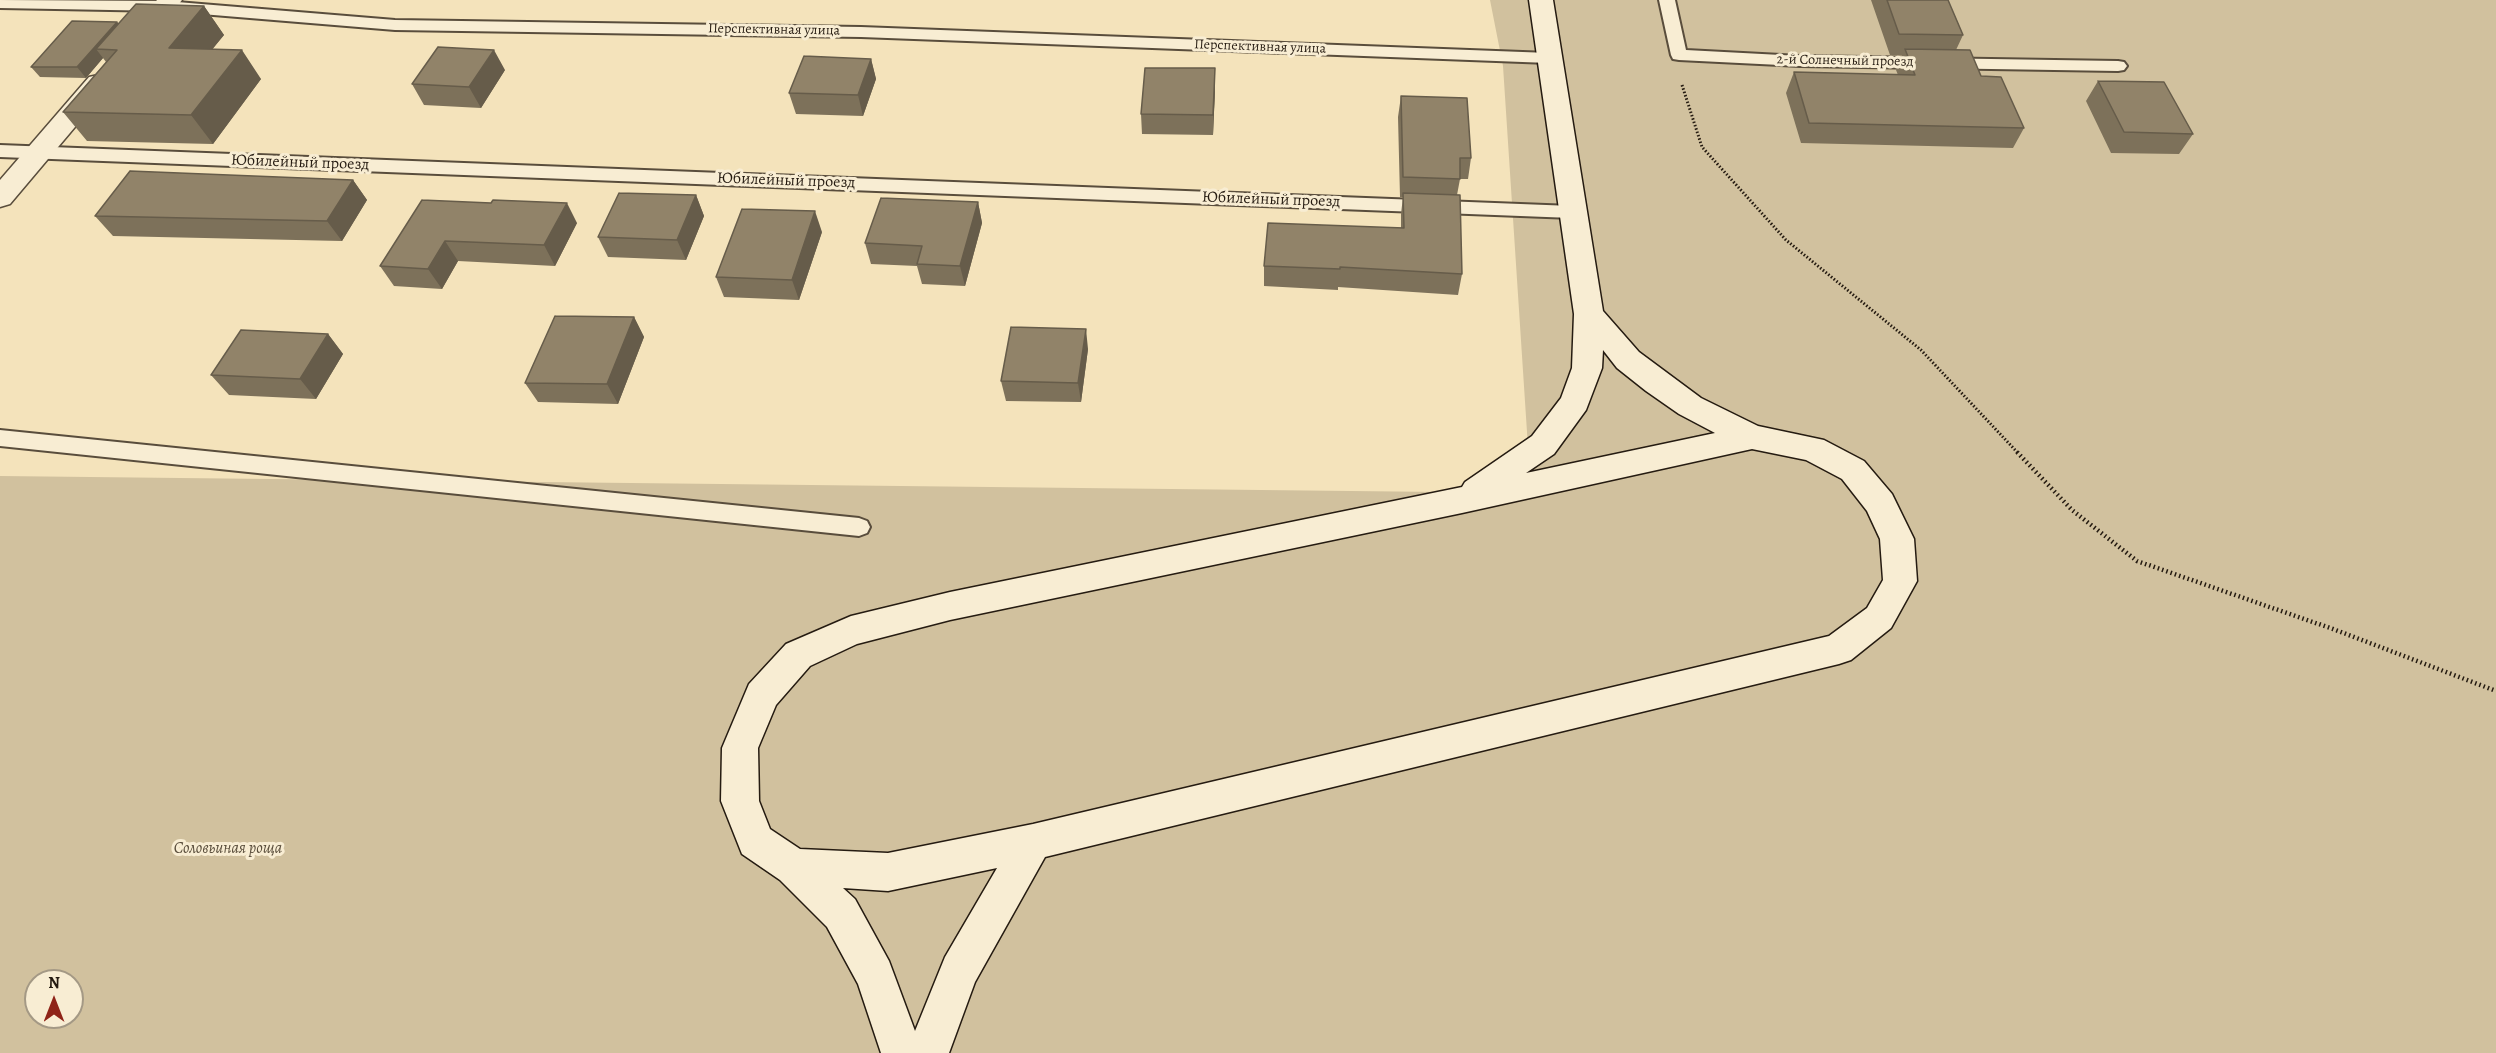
<!DOCTYPE html>
<meta charset="utf-8">
<style>
body{margin:0}
#map{position:relative;width:2496px;height:1053px;overflow:hidden;background:#f4e3bb;font-family:Alegreya,serif}
canvas{display:block}
.north{position:absolute;left:24px;top:969px;width:60px;height:60px;box-sizing:border-box;background:#f8edd3;border:2px solid #a49985;border-radius:50%;rotate:0deg;font-size:16px;font-weight:700;line-height:24px;text-align:center;color:#251b11}
.north::after{content:'';display:block;margin:auto;width:21px;height:27px;background:#8f2418;clip-path:polygon(50% 0,100% 100%,50% 72%,0 100%)}
</style>
<div id="map">
<canvas width="2496" height="1053"></canvas>
<div class="north">N</div>
</div>
<script>
const c = document.querySelector('canvas').getContext('2d');
c.lineJoin = 'round';
function fillPath(path, color) { c.fillStyle = color; c.fill(path, 'evenodd'); }
const poly = rows => new Path2D(rows.map(r => 'M' + r).join(''));
function strokePath(path, color, width, dash) { c.strokeStyle = color; c.lineWidth = width; c.lineCap = dash ? 'butt' : 'round'; c.setLineDash(dash || []); c.stroke(path); }
function drawText(font, color, halo, rows, align = 'center') {
  c.font = font + ' Alegreya,serif'; c.lineWidth = 6; c.setLineDash([]); c.textBaseline = 'middle'; c.strokeStyle = halo; c.fillStyle = color; for (const [text, x, y, turn = 0] of rows) {
    c.save(); c.translate(x, y); c.rotate((+turn || 0) * Math.PI / 180); c.textAlign = isNaN(turn) ? turn : align; if (halo) c.strokeText(text, 0, 0); c.fillText(text, 0, 0); c.restore();
  }
}
const green = poly([
 [1490,0,2496,0,2496,1053,0,1053,0,476,1531,493,1503,66],
 [36,981,72,981,72,1017,36,1017]
]);
const pathFar1 = poly([
 [1682,85,1702,147,1786,240,1921,350,2018,453]
]);
const path = poly([
 [2017,452,2072,510,2137,561,2333,629,2496,691]
]);
const lane = poly([
 [0,0,165,1,395,20,861,27,1549,53,1555,54,1557,58,1555,62,1549,63,861,37,395,30,165,11,0,8,0,0],
 [1659,0,1675,0,1686,50,1800,56,2118,61,2124,62,2127,66,2124,70,2118,71,1800,66,1679,60,1673,59,1671,55,1659,0],
 [0,145,1572,206,1579,208,1581,212,1579,216,1572,218,0,157,0,145],
 [0,430,859,518,867,521,870,527,867,533,859,536,0,446,0,430]
]);
const street = poly([
 [157,0,182,0,145,45,136,47,127,45,124,40,157,0],
 [98,75,107,77,111,83,107,89,10,204,0,207,0,180,89,77,98,75]
]);
const secondary = poly([
 [1529,0,1553,0,1603,311,1639,352,1701,398,1758,426,1824,440,1864,461,1892,494,1914,539,1917,581,1891,628,1851,660,1839,664,1045,857,975,982,949,1053,881,1053,858,984,827,927,780,880,742,854,721,801,722,748,749,684,786,644,851,616,950,592,1462,487,1465,482,1532,436,1561,398,1572,368,1574,314,1529,0],
 [1603,350,1617,368,1646,391,1679,414,1715,433,1526,473,1554,454,1586,410,1602,368,1603,350],
 [1752,449,1806,460,1842,479,1867,511,1880,539,1883,580,1867,608,1829,636,1033,824,888,853,800,849,770,829,759,801,758,748,776,705,810,666,857,644,950,620,1462,513,1752,449],
 [997,868,945,957,915,1031,889,961,855,899,843,888,888,891,997,868]
]);
const wall = poly([
 [1871,0,1948,0,1963,35,1956,50,1981,76,2024,128,2013,148,1801,143,1786,93,1794,72,1898,75,1896,70,1902,55,1890,55],
 [204,6,224,35,212,49,261,79,213,144,87,141,63,112,106,62,103,58,86,78,40,77,31,67,117,22,119,24],
 [871,59,876,79,863,116,796,114,789,93],
 [505,70,481,108,424,105,412,84],
 [2098,81,2193,134,2179,154,2111,153,2086,101],
 [1215,89,1213,135,1142,134,1141,114],
 [1401,96,1471,158,1468,179,1460,179,1457,195,1462,274,1458,295,1338,287,1338,290,1264,286,1264,266,1401,228,1401,214,1403,197,1400,197,1398,117],
 [353,180,367,200,342,241,113,236,95,216],
 [696,195,704,216,686,260,608,257,598,237],
 [422,200,577,223,555,266,458,261,442,289,394,286,380,266],
 [978,202,982,223,965,286,922,284,917,266,871,264,865,243],
 [822,232,799,300,724,297,716,277],
 [634,317,644,337,618,404,538,402,525,383],
 [328,334,343,354,316,399,229,395,211,375],
 [1088,349,1081,402,1006,401,1001,381]
]);
const shadedWall = poly([
 [204,6,224,35,190,77,169,48],
 [117,22,126,33,96,49,103,58,86,78,77,67],
 [242,50,261,79,213,144,191,115],
 [494,50,505,70,481,108,469,87],
 [871,59,876,79,863,116,858,95],
 [1215,68,1215,89,1213,135,1213,115],
 [353,180,367,200,342,241,327,221],
 [696,195,704,216,686,260,677,240],
 [978,202,982,223,965,286,960,266],
 [567,203,577,223,555,266,544,245],
 [815,211,822,232,799,300,792,280],
 [445,241,458,261,442,289,428,269],
 [634,317,644,337,618,404,607,384],
 [1086,329,1088,349,1081,402,1078,383],
 [328,334,343,354,316,399,300,379]
]);
const building = poly([
 [1887,0,1948,0,1963,35,1899,34,1887,0],
 [136,4,204,6,169,48,242,50,191,115,63,112,117,50,96,49,136,4],
 [72,21,117,22,77,67,31,67,72,21],
 [438,47,494,50,469,87,412,84,438,47],
 [1905,49,1970,50,1981,76,2001,77,2024,128,1809,123,1794,72,1915,75,1905,49],
 [804,56,871,59,858,95,789,93,804,56],
 [1145,68,1215,68,1213,115,1141,114,1145,68],
 [2098,81,2164,82,2193,134,2124,132,2098,81],
 [1401,96,1467,98,1471,158,1460,158,1460,179,1403,177,1401,96],
 [130,171,353,180,327,221,95,216,130,171],
 [619,193,696,195,677,240,598,237,619,193],
 [1403,193,1460,195,1462,274,1340,267,1340,269,1264,266,1268,223,1404,228,1403,193],
 [881,198,978,202,960,266,917,264,922,246,865,243,881,198],
 [422,200,491,203,493,200,567,203,544,245,445,241,428,269,380,266,422,200],
 [742,209,815,211,792,280,716,277,742,209],
 [555,316,634,317,607,384,525,383,555,316],
 [1011,327,1086,329,1078,383,1001,381,1011,327],
 [241,330,328,334,300,379,211,375,241,330]
]);
const farStreetnames = [
 ["Перспективная улица",774,30,1],
 ["Перспективная улица",1260,47,2],
 ["2-й Солнечный проезд",1845,61,1]
];
const streetNames = [
 ["Юбилейный проезд",300,163,2],
 ["Юбилейный проезд",786,181,2],
 ["Юбилейный проезд",1271,200,2]
];
const parkNames = [
 ["Соловьиная роща",228,849]
];
fillPath(green, '#d1c19e');
strokePath(lane, '#594d3c', 4);
strokePath(street, '#594d3c', 3);
strokePath(secondary, '#251b11', 3);
strokePath(pathFar1, '#251b11', 3, [1.5, 2]);
strokePath(path, '#251b11', 4.5, [1.5, 3]);
fillPath(lane, '#f8edd3');
fillPath(street, '#f8edd3');
fillPath(secondary, '#f8edd3');
fillPath(wall, '#7d715a');
fillPath(shadedWall, '#665c4a');
fillPath(building, '#918369');
strokePath(building, '#665c4a', 1.5);
drawText('14px', '#251b11', '#f8edd3', farStreetnames);
drawText('16px', '#251b11', '#f8edd3', streetNames);
drawText('italic 16px', '#594d3b', '#f8edd3', parkNames);
</script>
